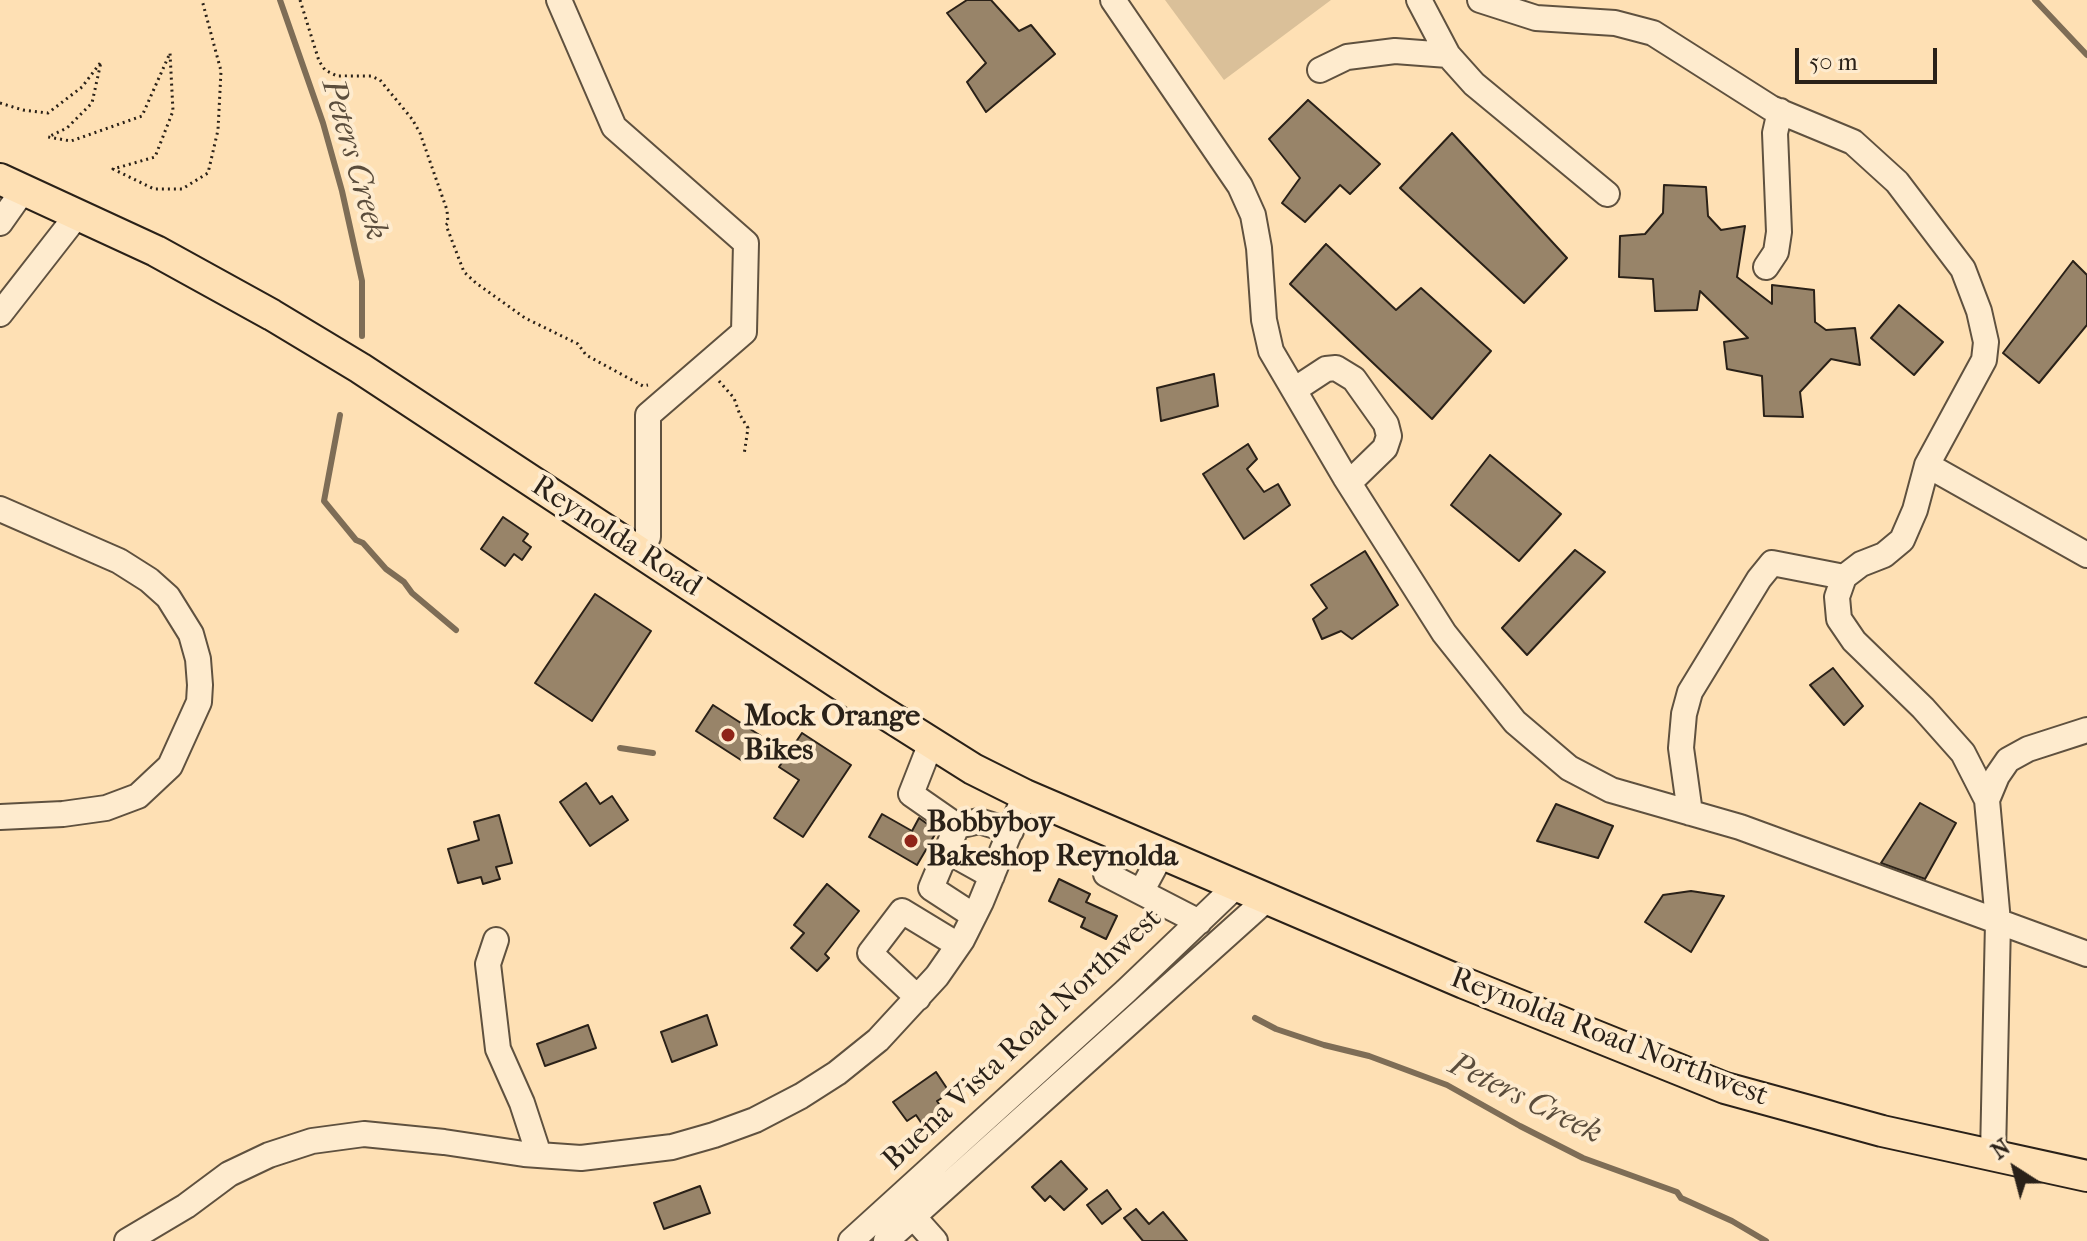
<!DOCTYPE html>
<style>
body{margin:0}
#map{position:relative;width:2087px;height:1241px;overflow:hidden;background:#fee0b4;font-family:"IM FELL French Canon",serif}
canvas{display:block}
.north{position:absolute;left:1975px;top:1129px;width:80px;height:80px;-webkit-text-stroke:6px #feebce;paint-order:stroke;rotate:324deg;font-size:22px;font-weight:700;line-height:32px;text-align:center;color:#2a2118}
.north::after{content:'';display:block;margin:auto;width:28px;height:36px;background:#2a2118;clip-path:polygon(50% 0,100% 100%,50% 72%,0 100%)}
.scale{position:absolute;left:1795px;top:48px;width:142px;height:36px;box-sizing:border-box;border:4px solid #2a2118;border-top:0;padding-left:10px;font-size:24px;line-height:28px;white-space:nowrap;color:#2a2118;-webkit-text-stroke:6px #feebce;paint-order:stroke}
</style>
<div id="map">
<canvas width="2087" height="1241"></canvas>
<div class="north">N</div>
<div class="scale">50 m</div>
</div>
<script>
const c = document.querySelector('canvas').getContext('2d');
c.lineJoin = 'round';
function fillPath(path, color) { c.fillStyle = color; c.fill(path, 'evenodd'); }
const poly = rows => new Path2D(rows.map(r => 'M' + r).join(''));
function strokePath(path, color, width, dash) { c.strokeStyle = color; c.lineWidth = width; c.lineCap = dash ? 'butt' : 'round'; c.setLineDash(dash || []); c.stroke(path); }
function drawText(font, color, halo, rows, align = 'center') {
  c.font = font + ' "IM FELL French Canon",serif'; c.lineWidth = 8; c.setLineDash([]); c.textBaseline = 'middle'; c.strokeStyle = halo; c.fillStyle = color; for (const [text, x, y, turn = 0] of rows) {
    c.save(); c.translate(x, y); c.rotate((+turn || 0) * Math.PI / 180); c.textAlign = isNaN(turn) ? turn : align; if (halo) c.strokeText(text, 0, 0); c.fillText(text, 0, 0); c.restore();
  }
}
const green = poly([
 [1165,0,1331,0,1224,80]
]);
const stream = poly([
 [280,0,323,123,342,191,362,281,362,336],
 [2035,0,2087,55],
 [340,415,324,501,356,540,363,543,386,569,404,582,412,593,456,630],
 [620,748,653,753],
 [1255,1018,1276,1029,1324,1045,1369,1056,1447,1085,1520,1126,1583,1158,1677,1192,1681,1198,1732,1221,1766,1241]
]);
const building = poly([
 [967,0,991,0,1019,31,1031,25,1055,54,986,112,967,82,986,63,947,13,967,0],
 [1308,100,1380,164,1350,194,1340,185,1305,222,1282,203,1300,178,1269,139,1308,100],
 [1452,133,1567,258,1524,303,1400,188,1452,133],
 [1664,185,1706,187,1708,216,1721,230,1745,226,1737,277,1772,304,1772,285,1814,290,1815,322,1826,330,1855,328,1860,365,1831,359,1800,392,1803,417,1764,416,1762,376,1727,369,1724,342,1748,338,1700,291,1697,310,1655,311,1653,279,1619,277,1620,236,1645,234,1663,213,1664,185],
 [1326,244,1396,310,1421,288,1491,351,1432,419,1290,284,1326,244],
 [2073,261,2087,275,2087,325,2039,383,2003,353,2073,261],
 [1899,305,1943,342,1914,375,1871,338,1899,305],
 [1214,374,1218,406,1161,421,1157,388,1214,374],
 [1248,444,1257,459,1247,469,1264,492,1278,484,1290,505,1244,539,1203,474,1248,444],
 [1490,455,1561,514,1519,561,1451,505,1490,455],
 [503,517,528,534,523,541,531,547,522,560,514,554,505,566,481,549,503,517],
 [1575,550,1605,572,1527,655,1502,628,1575,550],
 [1365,551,1398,605,1352,639,1341,631,1322,639,1313,619,1327,608,1311,585,1365,551],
 [595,594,651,631,592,721,535,683,595,594],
 [1833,668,1863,706,1844,725,1810,685,1833,668],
 [713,705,761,736,744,762,696,731,713,705],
 [802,733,851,765,803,837,774,818,799,780,779,767,802,733],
 [586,783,600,804,612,796,628,820,590,846,560,802,586,783],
 [1920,803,1956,823,1925,879,1881,863,1920,803],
 [1556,804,1613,826,1598,858,1537,841,1556,804],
 [882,814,912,831,919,818,937,831,917,865,869,837,882,814],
 [499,815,512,863,496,867,500,879,483,884,481,877,458,883,448,849,479,840,474,822,499,815],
 [1059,879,1090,894,1086,902,1117,916,1106,939,1081,927,1085,918,1049,901,1059,879],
 [827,884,859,911,825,954,829,958,817,971,791,948,804,933,794,925,827,884],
 [1691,891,1724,896,1691,952,1645,922,1663,895,1691,891],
 [707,1015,717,1045,672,1062,661,1032,707,1015],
 [588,1025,596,1048,545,1066,537,1044,588,1025],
 [936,1072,950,1093,937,1101,943,1110,922,1124,916,1115,907,1121,893,1102,936,1072],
 [1061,1161,1087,1189,1064,1210,1050,1196,1045,1201,1032,1187,1061,1161],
 [700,1186,710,1213,664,1229,654,1203,700,1186],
 [1107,1190,1121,1209,1102,1224,1087,1205,1107,1190],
 [1136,1209,1149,1224,1163,1212,1187,1241,1143,1241,1124,1218,1136,1209]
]);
const path = poly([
 [300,0,319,61,325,70,337,76,371,76,380,80,412,119,420,133,441,193,447,210,448,223,446,225,464,272,476,283,525,318,578,344,586,355,643,386,648,385],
 [0,103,23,110,48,113,82,87,101,62,92,103,67,128,48,137,71,141,142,116,170,53,173,111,155,157,113,169,154,189,182,189,208,173,218,130,221,71,202,0],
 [719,381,734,398,740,415,748,428,744,455]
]);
const minor = poly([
 [559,0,614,127,746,243,744,332,648,415,648,537,639,552],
 [1113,0,1240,186,1253,215,1259,248,1264,320,1271,351,1345,477,1444,633,1515,722,1569,768,1611,790,1740,827,2087,954],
 [1419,0,1448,55,1474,84,1607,194],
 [1480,0,1536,18,1615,23,1653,33,1771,108,1853,142,1897,182,1963,269,1979,311,1986,342,1984,360,1927,465,1915,510,1902,540,1884,555,1861,564,1844,577,1837,597,1839,619,1854,641,1923,708,1963,753,1987,800,1998,922,1993,1155],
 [1320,70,1347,57,1395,51,1448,55],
 [0,223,24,189],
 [1766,267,1776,252,1779,232,1775,133,1780,111],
 [0,314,78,214],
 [1294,390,1326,369,1336,368,1354,379,1386,424,1389,436,1385,448,1349,483],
 [1927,465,2087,555],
 [0,509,119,561,149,580,168,597,191,634,198,659,200,685,199,702,170,766,138,796,106,808,63,814,0,817],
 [931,743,911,794,957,826,931,888,974,916],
 [1987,800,1997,776,2008,760,2028,749,2087,730],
 [1690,813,1681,748,1684,714,1690,692,1759,579,1772,563,1844,577],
 [957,826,979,821,1011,831],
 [1124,837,1106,874,1199,922],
 [947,851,992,876],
 [1141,892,1162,853],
 [496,940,488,964,498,1049,522,1103,539,1155],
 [918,998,870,953,902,911,958,945],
 [902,1204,935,1241],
 [127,1241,186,1206,229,1174,269,1155,312,1141,364,1134,444,1142,524,1154,581,1158,672,1147,714,1135,755,1120,801,1096,837,1073,878,1040,937,976,962,940,981,902,1025,795],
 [851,1241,1126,991,1237,885],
 [886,1241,1268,898]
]);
const major = poly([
 [0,179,156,251,272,315,360,368,873,706,973,769,1025,795,1464,983,1725,1088,1882,1131,2087,1176]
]);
const markers = [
 [728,735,8,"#8f2418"],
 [911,841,8,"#8f2418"]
];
const streetNames = [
 ["Reynolda Road",616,537,33],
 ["Reynolda Road Northwest",1609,1038,21],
 ["Buena Vista Road Northwest",1023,1040,-43]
];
const poiNames = [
 ["Mock Orange",744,718],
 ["Bikes",744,752],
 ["Bobbyboy",927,824],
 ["Bakeshop Reynolda",927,858]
];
const waterNames = [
 ["Peters Creek",353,160,74],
 ["Peters Creek",1525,1100,26]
];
fillPath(green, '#dac099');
strokePath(stream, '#7e6d56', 6);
fillPath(building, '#988469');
strokePath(building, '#2a2118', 2);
strokePath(minor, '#5f513f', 28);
strokePath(major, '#2a2118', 34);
strokePath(path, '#2a2118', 3, [2, 4]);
strokePath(minor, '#feebce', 24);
strokePath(major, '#fee0b4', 30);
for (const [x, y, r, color] of markers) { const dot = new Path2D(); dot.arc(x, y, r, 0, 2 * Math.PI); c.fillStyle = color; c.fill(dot); strokePath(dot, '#feebce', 3); }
drawText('30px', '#2a2118', '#feebce', streetNames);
drawText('bold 30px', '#2a2118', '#feebce', poiNames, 'left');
drawText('italic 32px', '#5b4d3c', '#feebce', waterNames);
</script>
